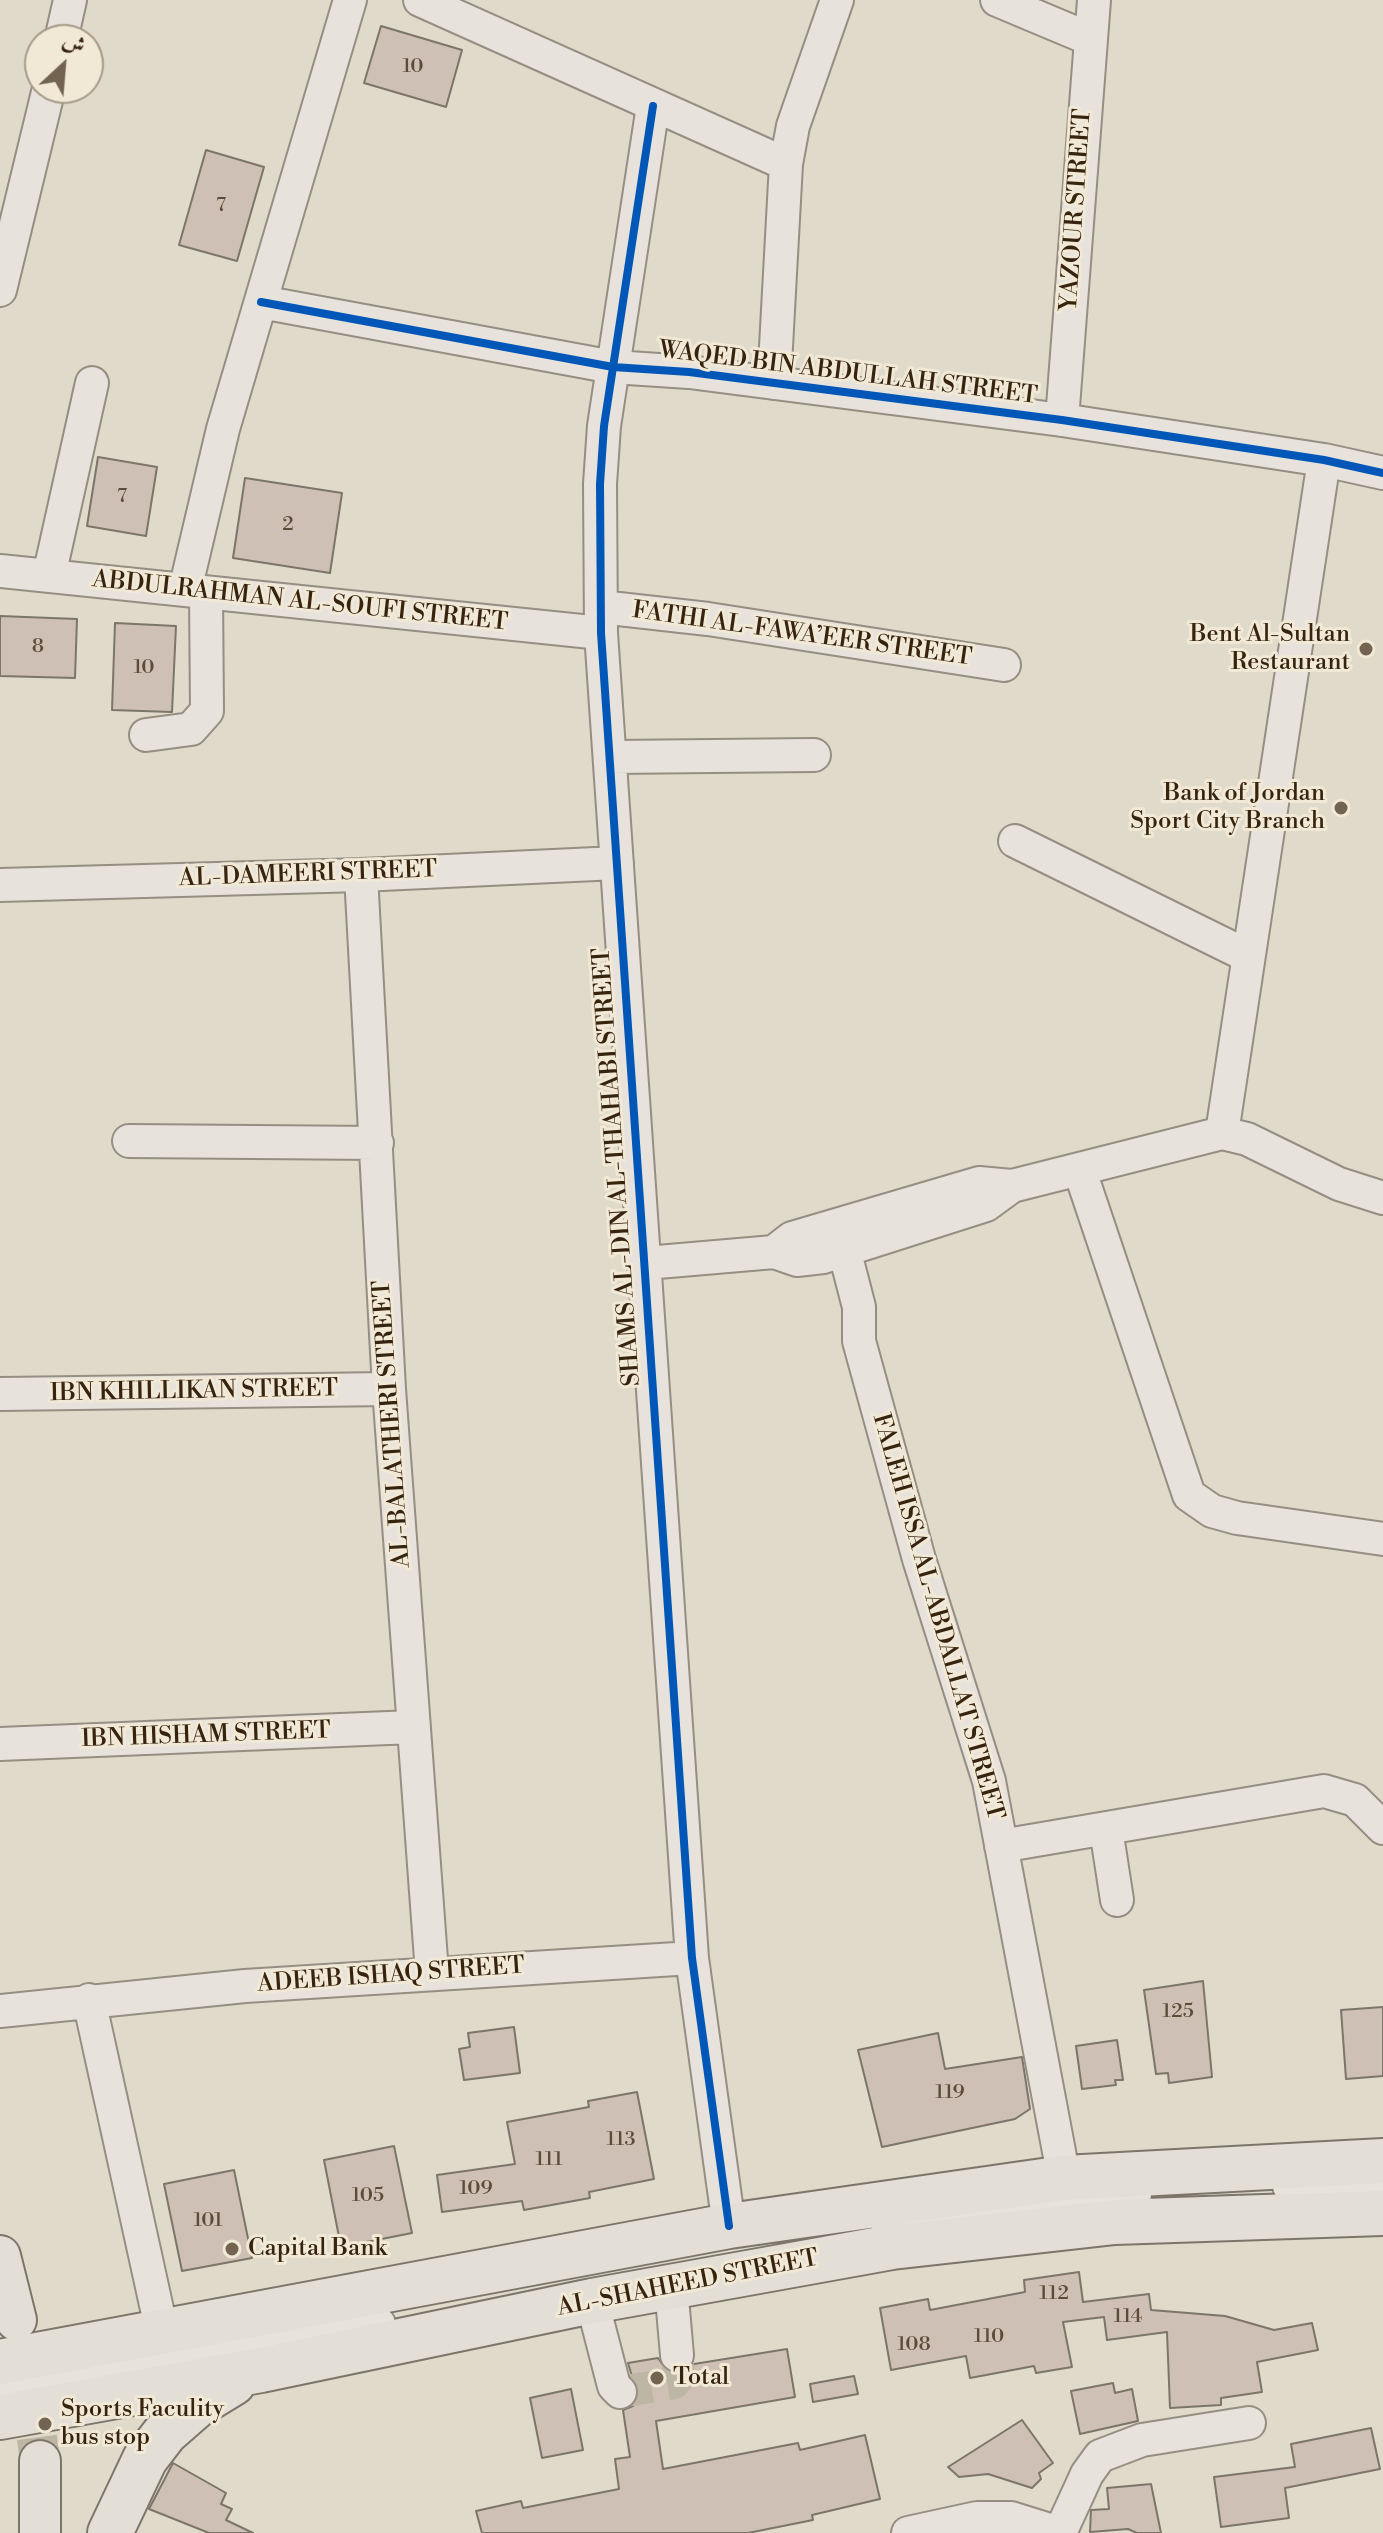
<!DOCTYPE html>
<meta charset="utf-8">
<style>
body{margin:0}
#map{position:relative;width:1383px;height:2533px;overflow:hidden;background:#e0daca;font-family:"Libre Bodoni",Amiri,serif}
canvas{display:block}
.north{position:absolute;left:24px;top:24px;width:80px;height:80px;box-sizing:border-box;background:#f1e9d6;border:2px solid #a79a86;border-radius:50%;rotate:26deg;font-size:22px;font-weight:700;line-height:32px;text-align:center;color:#37240f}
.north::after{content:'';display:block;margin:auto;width:28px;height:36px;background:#726450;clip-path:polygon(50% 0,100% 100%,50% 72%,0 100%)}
</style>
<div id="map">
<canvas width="1383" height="2533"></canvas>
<div class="north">ش</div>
</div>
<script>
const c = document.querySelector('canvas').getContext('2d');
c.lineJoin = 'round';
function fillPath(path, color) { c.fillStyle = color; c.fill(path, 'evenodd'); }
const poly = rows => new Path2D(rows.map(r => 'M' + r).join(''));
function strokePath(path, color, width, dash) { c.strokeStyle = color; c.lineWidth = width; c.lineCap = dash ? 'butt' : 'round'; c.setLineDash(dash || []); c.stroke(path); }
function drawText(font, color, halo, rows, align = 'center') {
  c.font = font + ' "Libre Bodoni",serif'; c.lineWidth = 6; c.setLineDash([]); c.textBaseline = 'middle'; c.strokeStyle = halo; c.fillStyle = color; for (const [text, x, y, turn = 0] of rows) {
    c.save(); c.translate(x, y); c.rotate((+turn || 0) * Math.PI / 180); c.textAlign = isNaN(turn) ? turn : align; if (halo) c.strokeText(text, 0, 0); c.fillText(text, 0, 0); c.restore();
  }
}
const building = poly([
 [381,26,462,50,446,107,364,83,381,26],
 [206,150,264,167,237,261,179,245,206,150],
 [98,457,157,467,146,536,87,526,98,457],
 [245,478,342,493,330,573,233,558,245,478],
 [0,616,77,619,75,678,0,676,0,616],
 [115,623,176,626,172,712,112,710,115,623],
 [1203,1981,1212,2077,1169,2083,1168,2073,1156,2074,1144,1990,1203,1981],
 [1383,2007,1383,2076,1346,2079,1341,2010,1383,2007],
 [514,2027,520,2073,464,2080,459,2049,470,2047,468,2033,514,2027],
 [938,2033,945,2069,1022,2057,1030,2109,1015,2119,882,2147,858,2050,938,2033],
 [1117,2040,1123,2080,1115,2080,1116,2085,1082,2089,1076,2046,1117,2040],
 [637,2092,654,2179,589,2192,590,2198,524,2210,522,2201,442,2212,437,2175,515,2164,507,2122,589,2107,588,2101,637,2092],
 [394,2146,412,2233,341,2247,324,2160,394,2146],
 [234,2170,252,2258,182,2271,164,2184,234,2170],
 [1079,2272,1083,2302,1149,2294,1151,2310,1225,2316,1274,2330,1312,2323,1318,2350,1257,2362,1262,2392,1221,2398,1221,2405,1170,2408,1167,2332,1107,2340,1104,2317,1063,2322,1072,2367,1036,2373,1034,2366,970,2378,966,2356,891,2370,880,2308,928,2299,930,2310,1025,2292,1024,2280,1079,2272],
 [787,2349,795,2397,656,2421,663,2469,798,2443,800,2450,865,2435,880,2499,812,2515,813,2520,748,2533,482,2533,476,2511,521,2501,523,2508,619,2489,615,2459,630,2457,623,2410,633,2406,638,2396,628,2363,658,2358,668,2372,678,2374,694,2364,787,2349],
 [854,2376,858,2394,813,2402,810,2384,854,2376],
 [1113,2383,1115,2393,1132,2389,1138,2421,1080,2434,1071,2391,1113,2383],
 [571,2389,583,2450,542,2458,530,2398,571,2389],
 [1022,2420,1053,2463,1039,2473,1041,2479,1032,2488,988,2474,959,2477,948,2467,1022,2420],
 [1371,2428,1380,2469,1285,2488,1289,2518,1221,2527,1214,2477,1295,2467,1291,2444,1371,2428],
 [173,2463,226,2493,221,2504,232,2509,226,2520,253,2533,209,2533,149,2509,173,2463],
 [1151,2484,1161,2533,1137,2533,1128,2529,1090,2532,1091,2510,1109,2509,1107,2488,1151,2484]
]);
const minorTunnel = poly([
 [620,2392,674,2383,679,2377,677,2355]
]);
const majorTunnel = poly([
 [29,2378,40,2461]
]);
const minor = poly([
 [420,0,786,164],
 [997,0,1090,39],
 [61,40,70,0],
 [653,106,604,426,600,484,601,633,692,1958,729,2226],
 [0,290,49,88],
 [261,302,613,367,689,372,1062,420,1324,460,1383,473],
 [774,383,786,164,793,126,837,0],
 [1062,420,1094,0],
 [0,571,601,633],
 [49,576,92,383],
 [185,590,223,429,350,0],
 [601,607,708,619,1004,665],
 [146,735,191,729,207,711,206,593],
 [612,757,814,755],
 [1015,841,1248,956],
 [361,875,389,1389,432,1973],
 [0,885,361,875,617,863],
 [1222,1133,1324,460],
 [129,1141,377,1143],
 [1080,1171,1189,1495,1212,1511,1237,1518,1383,1539],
 [838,1226,859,1307,859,1341,919,1559,989,1781,1064,2178],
 [774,1252,792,1238,979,1183,1012,1186,1222,1133,1247,1139,1339,1184,1383,1198],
 [646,1263,774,1252,797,1260,823,1257,986,1205,1012,1186],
 [0,1394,389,1389],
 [0,1744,413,1727],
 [1106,1829,1117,1900],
 [1001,1846,1324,1791,1355,1800,1383,1828],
 [89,2000,162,2332],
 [0,2011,245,1986,692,1958],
 [1289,2186,1383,2188],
 [888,2228,992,2211,1135,2194],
 [671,2287,677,2355],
 [592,2301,614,2386,620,2392],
 [0,2393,379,2324],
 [908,2533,977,2518,1011,2518,1059,2533],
 [1060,2533,1087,2474,1100,2456,1142,2440,1249,2423]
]);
const major = poly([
 [0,2256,16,2320],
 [40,2461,40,2533]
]);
const highway = poly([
 [0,2362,729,2226,1064,2178,1383,2161],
 [0,2417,261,2370,592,2301,892,2247,1115,2222,1383,2213],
 [110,2533,145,2459,165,2433,197,2405,233,2383]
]);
const cycleway = poly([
 [653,106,604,426,600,484,601,633,692,1958,729,2226],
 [261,302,613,367,689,372,1062,420,1324,460,1383,473]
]);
const markers = [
 [1366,649,8,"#726450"],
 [1341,808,8,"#726450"],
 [232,2249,8,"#726450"],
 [657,2378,8,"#726450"],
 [45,2424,8,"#726450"]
];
const numberNames = [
 ["10",413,67],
 ["7",221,206],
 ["7",122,497],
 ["2",288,525],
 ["8",38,647],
 ["10",144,668],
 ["125",1178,2012],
 ["119",950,2093],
 ["113",621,2140],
 ["111",549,2160],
 ["109",476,2189],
 ["105",368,2196],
 ["101",208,2221],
 ["112",1054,2294],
 ["114",1128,2317],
 ["110",989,2337],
 ["108",914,2345]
];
const streetNames = [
 ["YAZOUR STREET",1077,210,-86],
 ["WAQED BIN ABDULLAH STREET",848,374,7],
 ["ABDULRAHMAN AL-SOUFI STREET",300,602,6],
 ["FATHI AL-FAWA’EER STREET",802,635,8],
 ["AL-DAMEERI STREET",308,875,-2],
 ["SHAMS AL-DIN AL-THAHABI STREET",618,1167,-94],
 ["IBN KHILLIKAN STREET",194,1392,-1],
 ["AL-BALATHERI STREET",393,1424,-94],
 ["FALEH ISSA AL-ABDALLAT STREET",937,1617,74],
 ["IBN HISHAM STREET",206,1736,-2],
 ["ADEEB ISHAQ STREET",391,1976,-4],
 ["AL-SHAHEED STREET",688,2284,-11]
];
const poiNames = [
 ["Bent Al-Sultan",1350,635,"right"],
 ["Restaurant",1350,663,"right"],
 ["Bank of Jordan",1325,794,"right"],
 ["Sport City Branch",1325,822,"right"],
 ["Capital Bank",248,2249],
 ["Total",673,2378],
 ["Sports Faculity",61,2410],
 ["bus stop",61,2438]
];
fillPath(building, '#cfc0b5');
strokePath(building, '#7c756a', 2);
strokePath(minorTunnel, '#beb6a5', 32, [32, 16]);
strokePath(majorTunnel, '#beb6a5', 40, [40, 20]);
strokePath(minor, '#958e82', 36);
strokePath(major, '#7c756a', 44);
strokePath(highway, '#7c756a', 48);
strokePath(minor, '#e7e3dc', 32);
strokePath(major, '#e3dfd6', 40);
strokePath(highway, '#e3dfd6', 44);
strokePath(cycleway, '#0057b8', 8);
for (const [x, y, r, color] of markers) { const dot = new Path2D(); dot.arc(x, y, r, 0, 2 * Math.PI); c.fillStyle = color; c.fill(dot); strokePath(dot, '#f1e9d6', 3); }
drawText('20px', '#5d4b38', null, numberNames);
drawText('24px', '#37240f', '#f1e9d6', streetNames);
drawText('24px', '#37240f', '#f1e9d6', poiNames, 'left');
</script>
